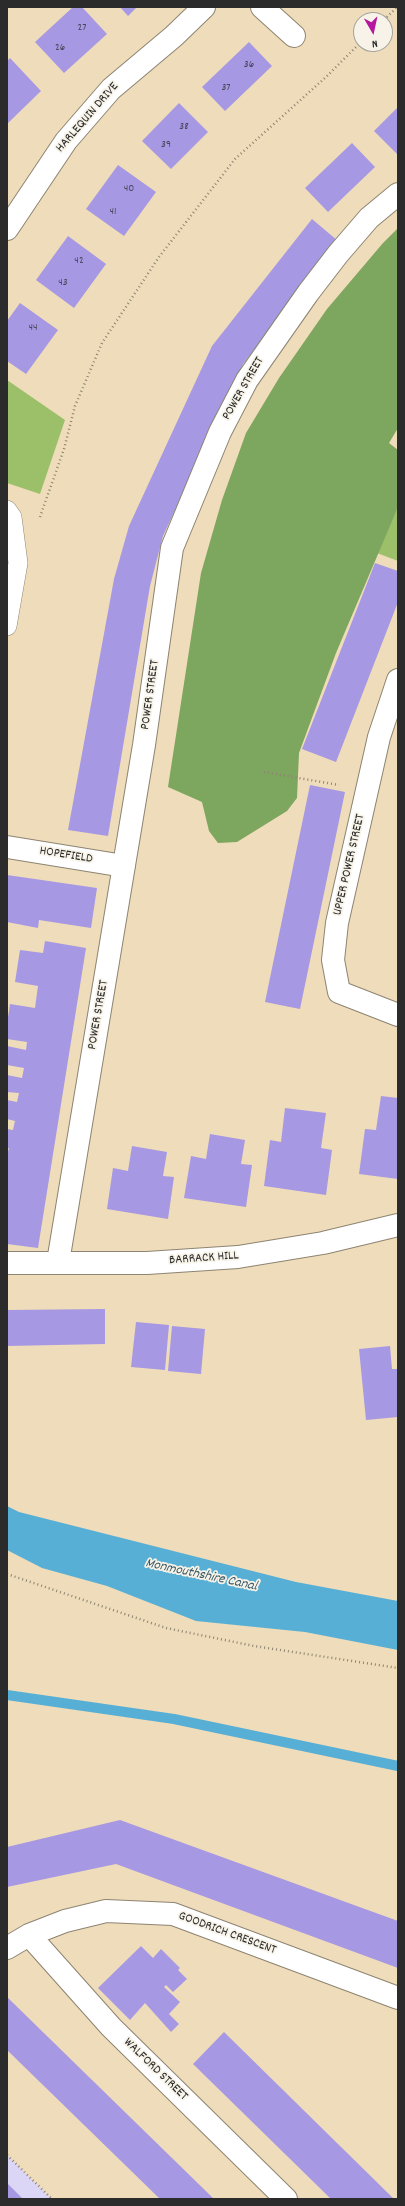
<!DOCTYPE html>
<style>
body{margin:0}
#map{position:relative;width:405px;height:2206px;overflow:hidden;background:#efdcba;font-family:Dekko,sans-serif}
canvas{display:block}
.frame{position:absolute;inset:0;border:8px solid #2b2b2b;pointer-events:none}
.north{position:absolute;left:353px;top:12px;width:40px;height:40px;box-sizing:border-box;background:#f7f3e8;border:1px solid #a5a39c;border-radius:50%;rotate:171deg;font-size:11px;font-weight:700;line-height:16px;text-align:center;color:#2b2b2b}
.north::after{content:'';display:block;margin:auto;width:14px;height:18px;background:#b5179e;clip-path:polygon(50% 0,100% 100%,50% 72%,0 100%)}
</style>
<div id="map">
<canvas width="405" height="2206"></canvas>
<div class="frame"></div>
<div class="north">N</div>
</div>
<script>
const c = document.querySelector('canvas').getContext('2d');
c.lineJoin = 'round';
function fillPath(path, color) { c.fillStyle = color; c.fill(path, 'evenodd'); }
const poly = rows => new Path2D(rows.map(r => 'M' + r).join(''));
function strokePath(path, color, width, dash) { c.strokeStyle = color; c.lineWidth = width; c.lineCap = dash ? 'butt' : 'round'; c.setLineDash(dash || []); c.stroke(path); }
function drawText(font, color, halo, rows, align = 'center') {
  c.font = font + ' Dekko,sans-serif'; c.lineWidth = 3.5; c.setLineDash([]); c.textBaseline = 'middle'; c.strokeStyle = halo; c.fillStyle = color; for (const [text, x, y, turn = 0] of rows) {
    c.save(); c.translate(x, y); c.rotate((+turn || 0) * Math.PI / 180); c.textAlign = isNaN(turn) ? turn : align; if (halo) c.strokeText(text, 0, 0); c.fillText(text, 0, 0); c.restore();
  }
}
const built = poly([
 [7,2155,52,2199,7,2199]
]);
const green = poly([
 [7,380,65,420,40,494,7,483],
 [398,507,398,561,377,553]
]);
const forest = poly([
 [398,228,398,428,389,443,398,450,398,507,336,653,299,753,297,798,287,811,237,842,218,843,209,831,202,802,168,787,201,573,222,500,246,433,279,378,327,309,383,243]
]);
const water = poly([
 [7,1506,19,1512,296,1582,398,1601,398,1650,305,1632,196,1621,107,1586,42,1568,7,1550]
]);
const stream = poly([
 [7,1695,174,1719,398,1766]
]);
const building = poly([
 [73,7,82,7,107,34,64,73,35,42],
 [120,7,137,7,128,16],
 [249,42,272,66,225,111,202,87],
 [10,58,41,91,7,124,7,61],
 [179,103,208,132,171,169,142,141],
 [398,107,398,153,397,154,374,131],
 [352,143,375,167,328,212,305,188],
 [118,165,156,192,124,236,86,209],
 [312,219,338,241,243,364,163,536,150,586,108,836,68,830,114,579,129,526,212,346],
 [68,236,106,264,74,308,36,280],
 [20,303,58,330,26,374,7,361,7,321],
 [375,563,398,571,398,602,336,762,302,749],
 [310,785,345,792,300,1009,265,1002],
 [7,875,97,888,91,928,39,920,38,928,7,922],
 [45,941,86,948,38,1248,7,1244,7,1155,9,1148,7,1148,7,1129,13,1130,15,1121,7,1119,7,1100,17,1102,19,1093,7,1092,7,1075,22,1078,24,1068,7,1065,7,1046,26,1050,27,1042,7,1039,7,1024,10,1004,35,1008,38,986,15,982,20,950,43,953],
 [381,1096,398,1098,398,1179,359,1174,365,1129,376,1130],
 [285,1108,326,1113,321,1148,332,1150,326,1195,264,1186,270,1140,281,1142],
 [210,1134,245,1140,241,1164,252,1165,246,1207,184,1198,191,1156,206,1159],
 [132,1146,167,1152,163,1176,174,1177,168,1219,107,1209,113,1168,128,1171],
 [105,1309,105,1344,7,1346,7,1310],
 [136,1322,169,1325,165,1370,131,1367],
 [172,1326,205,1329,201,1374,168,1371],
 [390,1346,392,1369,398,1369,398,1417,366,1420,359,1349],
 [120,1820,398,1921,398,1968,116,1864,7,1887,7,1847],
 [141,1946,153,1958,161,1949,180,1968,178,1970,187,1979,173,1992,166,1985,164,1987,180,2002,169,2014,179,2024,171,2032,145,2003,130,2020,98,1988],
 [7,1997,214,2199,160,2199,7,2050],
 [224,2032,394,2199,331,2199,193,2064],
 [7,2183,23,2199,7,2199]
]);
const path = poly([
 [384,20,397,7],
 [40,517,64,449,75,406,102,343,159,257,235,159,326,77,361,42],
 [264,772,339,785],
 [7,1574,166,1628,254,1646,398,1668],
 [7,2155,52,2199]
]);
const service = poly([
 [7,510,12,517,18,563,7,626]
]);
const minor = poly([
 [262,7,294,36],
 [7,229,66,141,111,89,174,36,204,7],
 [398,680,379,737,337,923,333,960,339,992,398,1015],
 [7,847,124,866],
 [58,1262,144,745,172,548,220,432,247,380,308,293,338,254,369,218,398,194],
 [29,1935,111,2027,286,2199],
 [7,1948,29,1935,65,1921,106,1911,173,1914,398,1998]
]);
const tertiary = poly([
 [7,1263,147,1263,238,1257,323,1243,398,1225]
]);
const numberNames = [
 ["27",82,28],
 ["26",60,48],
 ["36",249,65],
 ["37",226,88],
 ["38",184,127],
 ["39",166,145],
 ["40",129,189],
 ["41",113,212],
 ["42",79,261],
 ["43",63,283],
 ["44",33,328]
];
const streetNames = [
 ["HARLEQUIN DRIVE",88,118,-49],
 ["POWER STREET",244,389,-60],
 ["POWER STREET",151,695,-82],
 ["HOPEFIELD",66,856,9],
 ["UPPER POWER STREET",350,865,-77],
 ["POWER STREET",99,1015,-80],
 ["BARRACK HILL",204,1259,-4],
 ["GOODRICH CRESCENT",227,1934,20],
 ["WALFORD STREET",155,2070,44]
];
const waterNames = [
 ["Monmouthshire Canal",201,1576,12]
];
fillPath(built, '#dcd6f6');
fillPath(green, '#9cc06a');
fillPath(forest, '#7da65e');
fillPath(water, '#58afd5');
strokePath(stream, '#58afd5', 10);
fillPath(building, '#a698e3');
strokePath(service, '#8d8472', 20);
strokePath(minor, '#8d8472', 24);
strokePath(tertiary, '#8d8472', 24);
strokePath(path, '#8d8472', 2.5, [1, 3]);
strokePath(service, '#fff', 19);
strokePath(minor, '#fff', 22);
strokePath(tertiary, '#fff', 22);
drawText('11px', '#4a4659', null, numberNames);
drawText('13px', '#2b2b2b', '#f7f3e8', streetNames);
drawText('italic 14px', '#3b5966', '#f7f3e8', waterNames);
</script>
